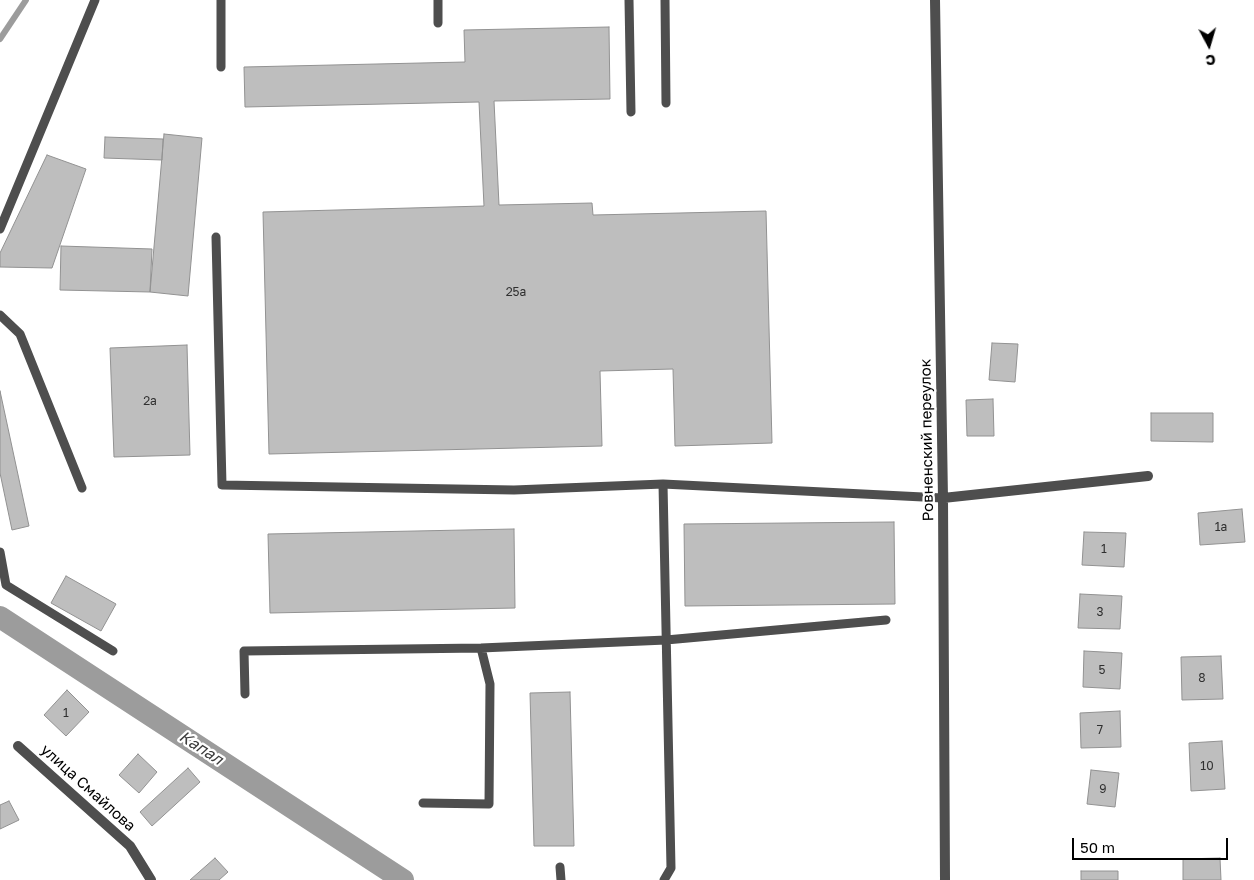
<!DOCTYPE html>
<meta charset="utf-8">
<style>
body{margin:0}
#map{position:relative;width:1254px;height:880px;overflow:hidden;background:#fff;font-family:"Golos Text",sans-serif}
canvas{display:block}
.north{position:absolute;left:1184px;top:20px;width:50px;height:50px;-webkit-text-stroke:4px #fff;paint-order:stroke;rotate:174deg;font-size:14px;font-weight:700;line-height:20px;text-align:center;color:#000}
.north::after{content:'';display:block;margin:auto;width:18px;height:22px;background:#000;clip-path:polygon(50% 0,100% 100%,50% 72%,0 100%)}
.scale{position:absolute;left:1072px;top:838px;width:156px;height:22px;box-sizing:border-box;border:2px solid #000;border-top:0;padding-left:6px;font-size:15px;line-height:18px;white-space:nowrap;color:#000;-webkit-text-stroke:4px #fff;paint-order:stroke}
</style>
<div id="map">
<canvas width="1254" height="880"></canvas>
<div class="north">С</div>
<div class="scale">50 m</div>
</div>
<script>
const c = document.querySelector('canvas').getContext('2d');
c.lineJoin = 'round';
const poly = rows => new Path2D(rows.map(r => 'M' + r).join(''));
function strokePath(path, color, width, dash) { c.strokeStyle = color; c.lineWidth = width; c.lineCap = dash ? 'butt' : 'round'; c.setLineDash(dash || []); c.stroke(path); }
function fillPath(path, color) { c.fillStyle = color; c.fill(path, 'evenodd'); }
function drawText(font, color, halo, rows, align = 'center') {
  c.font = font + ' "Golos Text",sans-serif'; c.lineWidth = 4.5; c.setLineDash([]); c.textBaseline = 'middle'; c.strokeStyle = halo; c.fillStyle = color; for (const [text, x, y, turn = 0] of rows) {
    c.save(); c.translate(x, y); c.rotate((+turn || 0) * Math.PI / 180); c.textAlign = isNaN(turn) ? turn : align; if (halo) c.strokeText(text, 0, 0); c.fillText(text, 0, 0); c.restore();
  }
}
const stream = poly([
 [0,39,26,0]
]);
const canal = poly([
 [0,617,403,880]
]);
const building = poly([
 [609,27,610,99,494,101,499,205,592,203,593,215,766,211,772,443,675,446,673,369,600,371,602,446,269,454,263,212,484,206,479,102,245,107,244,67,465,62,464,30,609,27],
 [164,134,202,138,188,296,150,292,164,134],
 [105,137,163,139,162,160,104,158,105,137],
 [47,155,86,169,52,268,0,267,0,253,47,155],
 [61,246,152,249,150,292,60,290,61,246],
 [992,343,1018,344,1015,382,989,380,992,343],
 [187,345,190,455,114,457,110,348,187,345],
 [0,391,29,526,12,530,0,473,0,391],
 [993,399,994,436,967,436,966,400,993,399],
 [1151,413,1213,413,1213,442,1151,441,1151,413],
 [1242,509,1245,542,1200,545,1198,513,1242,509],
 [894,522,895,604,685,606,684,524,894,522],
 [514,529,515,608,270,613,268,534,514,529],
 [1084,532,1126,533,1124,567,1082,565,1084,532],
 [66,576,116,604,101,631,51,603,66,576],
 [1080,594,1122,596,1120,629,1078,628,1080,594],
 [1084,651,1122,653,1120,689,1083,687,1084,651],
 [1221,656,1223,699,1182,700,1181,657,1221,656],
 [67,690,89,712,66,736,44,715,67,690],
 [570,692,574,846,534,846,530,693,570,692],
 [1120,711,1121,747,1081,748,1080,713,1120,711],
 [1222,741,1225,789,1191,791,1189,743,1222,741],
 [138,754,157,772,139,793,119,775,138,754],
 [188,768,200,782,152,826,140,812,188,768],
 [1091,770,1119,773,1115,807,1087,804,1091,770],
 [9,801,19,820,0,829,0,805,9,801],
 [215,858,228,872,219,880,190,880,215,858],
 [1220,858,1221,880,1183,880,1183,859,1220,858],
 [1081,871,1118,871,1118,880,1081,880,1081,871]
]);
const service = poly([
 [221,0,221,67],
 [629,0,631,112],
 [665,0,666,103],
 [438,23,438,0],
 [0,229,95,0],
 [216,237,222,485,514,490,663,484,671,868,664,880],
 [0,315,20,334,82,488],
 [663,484,943,498],
 [0,552,6,585,113,651],
 [245,694,244,651,481,648,666,640,886,620],
 [423,803,489,804,490,684,481,648],
 [560,867,561,880]
]);
const minor = poly([
 [935,0,943,498,945,880],
 [943,498,1148,476],
 [18,746,130,846,151,880]
]);
const numberNames = [
 ["25а",516,292],
 ["2а",150,401],
 ["1а",1221,527],
 ["1",1104,549],
 ["3",1100,612],
 ["5",1102,670],
 ["8",1202,678],
 ["1",66,713],
 ["7",1100,730],
 ["10",1207,766],
 ["9",1103,789]
];
const streetNames = [
 ["Ровненский переулок",927,440,-91],
 ["улица Смайлова",88,788,42]
];
const waterNames = [
 ["Капал",201,748,33]
];
strokePath(stream, '#9c9c9c', 6);
strokePath(canal, '#9c9c9c', 22);
fillPath(building, '#bebebe');
strokePath(building, '#929292', 1);
strokePath(service, '#4e4e4e', 9);
strokePath(minor, '#4e4e4e', 10);
drawText('12px', '#303030', null, numberNames);
drawText('15px', '#000', '#fff', streetNames);
drawText('italic 16px', '#3d3d3d', '#fff', waterNames);
</script>
